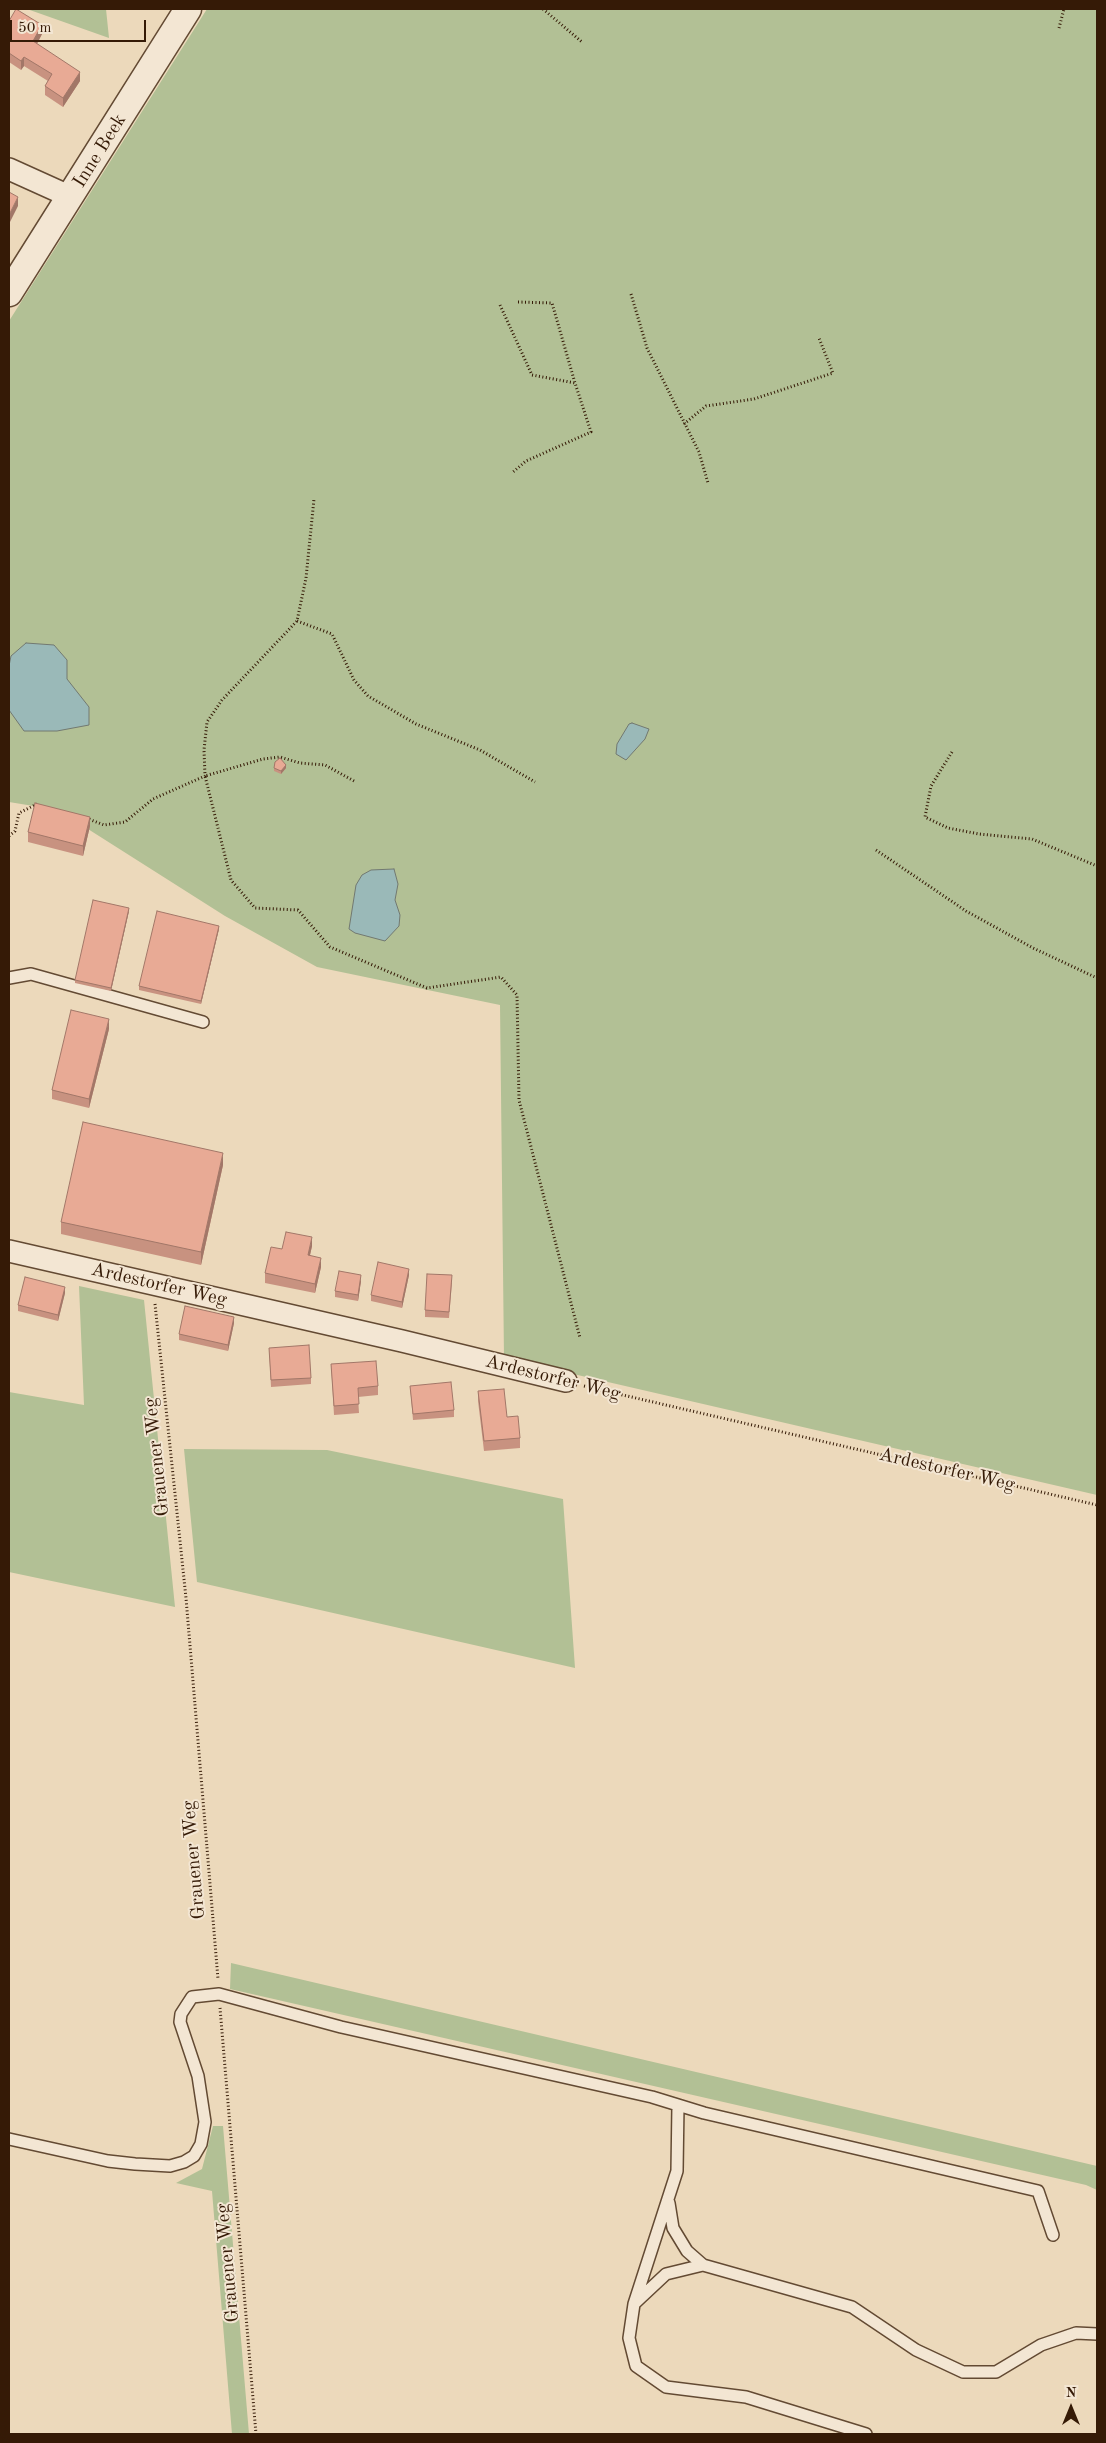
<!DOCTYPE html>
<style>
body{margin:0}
#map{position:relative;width:1106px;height:2443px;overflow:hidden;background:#ecd9bb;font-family:"Old Standard TT",serif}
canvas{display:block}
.frame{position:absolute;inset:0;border:10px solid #351a06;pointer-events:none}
.north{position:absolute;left:1046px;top:2383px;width:50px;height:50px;-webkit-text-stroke:4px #f3e6d3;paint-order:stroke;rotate:0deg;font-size:14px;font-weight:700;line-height:20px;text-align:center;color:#351a06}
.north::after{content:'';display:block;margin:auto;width:18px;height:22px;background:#351a06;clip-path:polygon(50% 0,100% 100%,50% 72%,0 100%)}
.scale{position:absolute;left:10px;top:20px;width:136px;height:22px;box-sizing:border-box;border:2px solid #351a06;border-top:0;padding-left:6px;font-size:15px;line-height:18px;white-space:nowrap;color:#351a06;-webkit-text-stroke:4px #f3e6d3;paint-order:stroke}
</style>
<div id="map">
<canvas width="1106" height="2443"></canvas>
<div class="frame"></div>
<div class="north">N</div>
<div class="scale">50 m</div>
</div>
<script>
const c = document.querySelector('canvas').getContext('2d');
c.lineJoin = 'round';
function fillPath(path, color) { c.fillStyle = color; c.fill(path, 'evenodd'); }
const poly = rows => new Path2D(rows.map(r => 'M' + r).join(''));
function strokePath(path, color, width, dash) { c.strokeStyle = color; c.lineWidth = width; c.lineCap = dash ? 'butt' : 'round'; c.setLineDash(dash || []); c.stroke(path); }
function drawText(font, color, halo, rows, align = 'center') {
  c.font = font + ' "Old Standard TT",serif'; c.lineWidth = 4; c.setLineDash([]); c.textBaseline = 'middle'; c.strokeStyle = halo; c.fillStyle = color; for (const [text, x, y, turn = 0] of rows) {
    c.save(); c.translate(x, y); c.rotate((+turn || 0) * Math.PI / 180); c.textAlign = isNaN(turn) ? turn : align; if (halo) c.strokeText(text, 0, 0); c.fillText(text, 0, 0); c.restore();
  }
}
const green = poly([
 [27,9,106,9,109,38],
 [207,9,1097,9,1097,1495,504,1358,500,1005,317,967,225,916,58,810,9,802,9,321],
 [79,1286,144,1300,175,1607,9,1572,9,1392,84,1405],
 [184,1449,327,1450,563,1499,575,1668,197,1582],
 [231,1963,1097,2166,1097,2190,1086,2185,230,1989],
 [213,2126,223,2126,249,2434,232,2434,212,2191,176,2183,202,2169]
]);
const water = poly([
 [26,643,54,645,67,660,67,679,89,707,89,725,57,731,24,731,9,710,9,666,11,656,26,643],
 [632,723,649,729,645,739,626,760,616,754,617,744,629,724,632,723],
 [394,869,398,884,395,900,400,915,399,926,385,941,355,933,349,929,356,885,362,875,371,870,394,869]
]);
const path = poly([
 [543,9,582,42],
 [1059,28,1064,9],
 [631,294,647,348,699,452,708,483],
 [518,302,552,303,575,383],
 [500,305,532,375,575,383,591,432,526,461,513,472],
 [684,424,706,406,754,399,833,373,819,338],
 [297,621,332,634,354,680,368,696,416,724,480,750,535,782],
 [952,752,931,786,925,817,948,828,979,834,1032,839,1097,866],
 [354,781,325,765,300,763,280,757,263,759,205,776,231,880,255,908,298,910,330,947,427,988,501,977,517,995,519,1100,580,1338],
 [86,818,104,825,125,822,153,799,205,776,204,750,207,722,222,700,297,621,306,578,314,499],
 [9,836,15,831,19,813,37,804],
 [876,850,966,911,1033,948,1097,978],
 [155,1304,186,1598,218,1979],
 [584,1386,1097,1505],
 [220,2008,256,2434]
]);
const service = poly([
 [9,978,31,974,203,1022],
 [678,2105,677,2171,634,2304,629,2338,636,2366,666,2387,746,2397,866,2434],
 [9,2139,108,2161,135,2164,170,2166,184,2162,194,2156,201,2144,205,2122,198,2076,180,2022,181,2014,192,1997,219,1994,341,2027,652,2097,704,2113,1038,2191,1053,2235],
 [669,2203,673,2228,687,2251,703,2265],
 [635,2303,666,2274,703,2265,852,2307,916,2350,963,2372,996,2372,1041,2345,1076,2333,1097,2334]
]);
const minor = poly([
 [9,169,71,197],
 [9,1251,402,1341,566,1381]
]);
const tertiary = poly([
 [9,293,188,9]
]);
const wall = poly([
 [9,21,42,34,37,44,80,81,63,107,45,95,45,86,48,81,24,66,21,70,9,62],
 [274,768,286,768,281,774,274,771],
 [90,826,83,856,28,842,28,832],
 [129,911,111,991,75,983,75,980],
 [219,929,201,1004,139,990,139,986],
 [109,1029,89,1108,52,1099,52,1090],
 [223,1165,201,1265,61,1234,61,1222],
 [312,1246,310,1255,321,1267,315,1293,265,1283,265,1273,282,1249],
 [409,1275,402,1308,371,1301,371,1295],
 [361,1281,358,1301,335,1297,335,1291],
 [452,1282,449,1318,425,1317,425,1310],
 [65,1293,58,1321,18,1311,18,1305],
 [234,1323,228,1351,179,1340,179,1334],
 [269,1348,311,1378,311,1384,271,1387],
 [331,1364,378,1386,378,1395,358,1397,359,1413,334,1415],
 [410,1386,454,1410,454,1417,413,1420],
 [478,1391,507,1417,520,1438,520,1448,484,1451,478,1401]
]);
const shadedWall = poly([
 [42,25,42,34,33,51,33,41],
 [24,57,24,66,21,70,21,61],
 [80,72,80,81,63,107,63,98],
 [18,197,18,206,9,224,9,215],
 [286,765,286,768,281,774,281,771],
 [90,817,90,826,83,856,83,846],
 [129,908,129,911,111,991,111,988],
 [219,926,219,929,201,1004,201,1001],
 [109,1019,109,1029,89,1108,89,1099],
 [223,1153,223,1165,201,1265,201,1252],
 [312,1237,312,1246,308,1264,308,1255],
 [321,1258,321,1267,315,1293,315,1284],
 [409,1269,409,1275,402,1308,402,1302],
 [361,1275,361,1281,358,1301,358,1295],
 [65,1287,65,1293,58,1321,58,1315],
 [234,1317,234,1323,228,1351,228,1345]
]);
const building = poly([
 [16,9,42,25,33,41,80,72,63,98,45,86,52,74,24,57,21,61,9,53,9,21,16,9],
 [9,192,18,197,9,215,9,192],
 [280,758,286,765,281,771,274,768,275,762,280,758],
 [35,803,90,817,83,846,28,832,35,803],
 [93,900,129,908,111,988,75,980,93,900],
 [157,911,219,926,201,1001,139,986,157,911],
 [71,1010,109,1019,89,1099,52,1090,71,1010],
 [83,1122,223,1153,201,1252,61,1222,83,1122],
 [286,1232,312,1237,308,1255,321,1258,315,1284,265,1273,271,1247,282,1249,286,1232],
 [378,1262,409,1269,402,1302,371,1295,378,1262],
 [339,1271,361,1275,358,1295,335,1291,339,1271],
 [427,1274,452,1275,449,1312,425,1310,427,1274],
 [25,1277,65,1287,58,1315,18,1305,25,1277],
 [185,1306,234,1317,228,1345,179,1334,185,1306],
 [309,1345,311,1378,271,1380,269,1348,309,1345],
 [376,1361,378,1386,358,1388,359,1404,334,1406,331,1364,376,1361],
 [451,1382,454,1410,413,1414,410,1386,451,1382],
 [504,1389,507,1417,518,1416,520,1438,484,1441,478,1391,504,1389]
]);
const streetNames = [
 ["Inne Beek",100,151,-58],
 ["Ardestorfer Weg",159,1285,13],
 ["Ardestorfer Weg",553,1378,14],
 ["Grauener Weg",157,1457,-96],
 ["Ardestorfer Weg",947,1470,13],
 ["Grauener Weg",194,1860,-95],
 ["Grauener Weg",228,2263,-95]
];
fillPath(green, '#b2c095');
fillPath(water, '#9ab9b8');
strokePath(water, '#727971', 1);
strokePath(service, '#634a33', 14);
strokePath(minor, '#634a33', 24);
strokePath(tertiary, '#634a33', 29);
strokePath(path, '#351a06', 3, [1, 2.5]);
strokePath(service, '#f3e6d3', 11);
strokePath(minor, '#f3e6d3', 21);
strokePath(tertiary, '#f3e6d3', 26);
fillPath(wall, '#c89280');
fillPath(shadedWall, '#a27768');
fillPath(building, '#e8aa95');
strokePath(building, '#a27768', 1);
drawText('19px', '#351a06', '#f3e6d3', streetNames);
</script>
